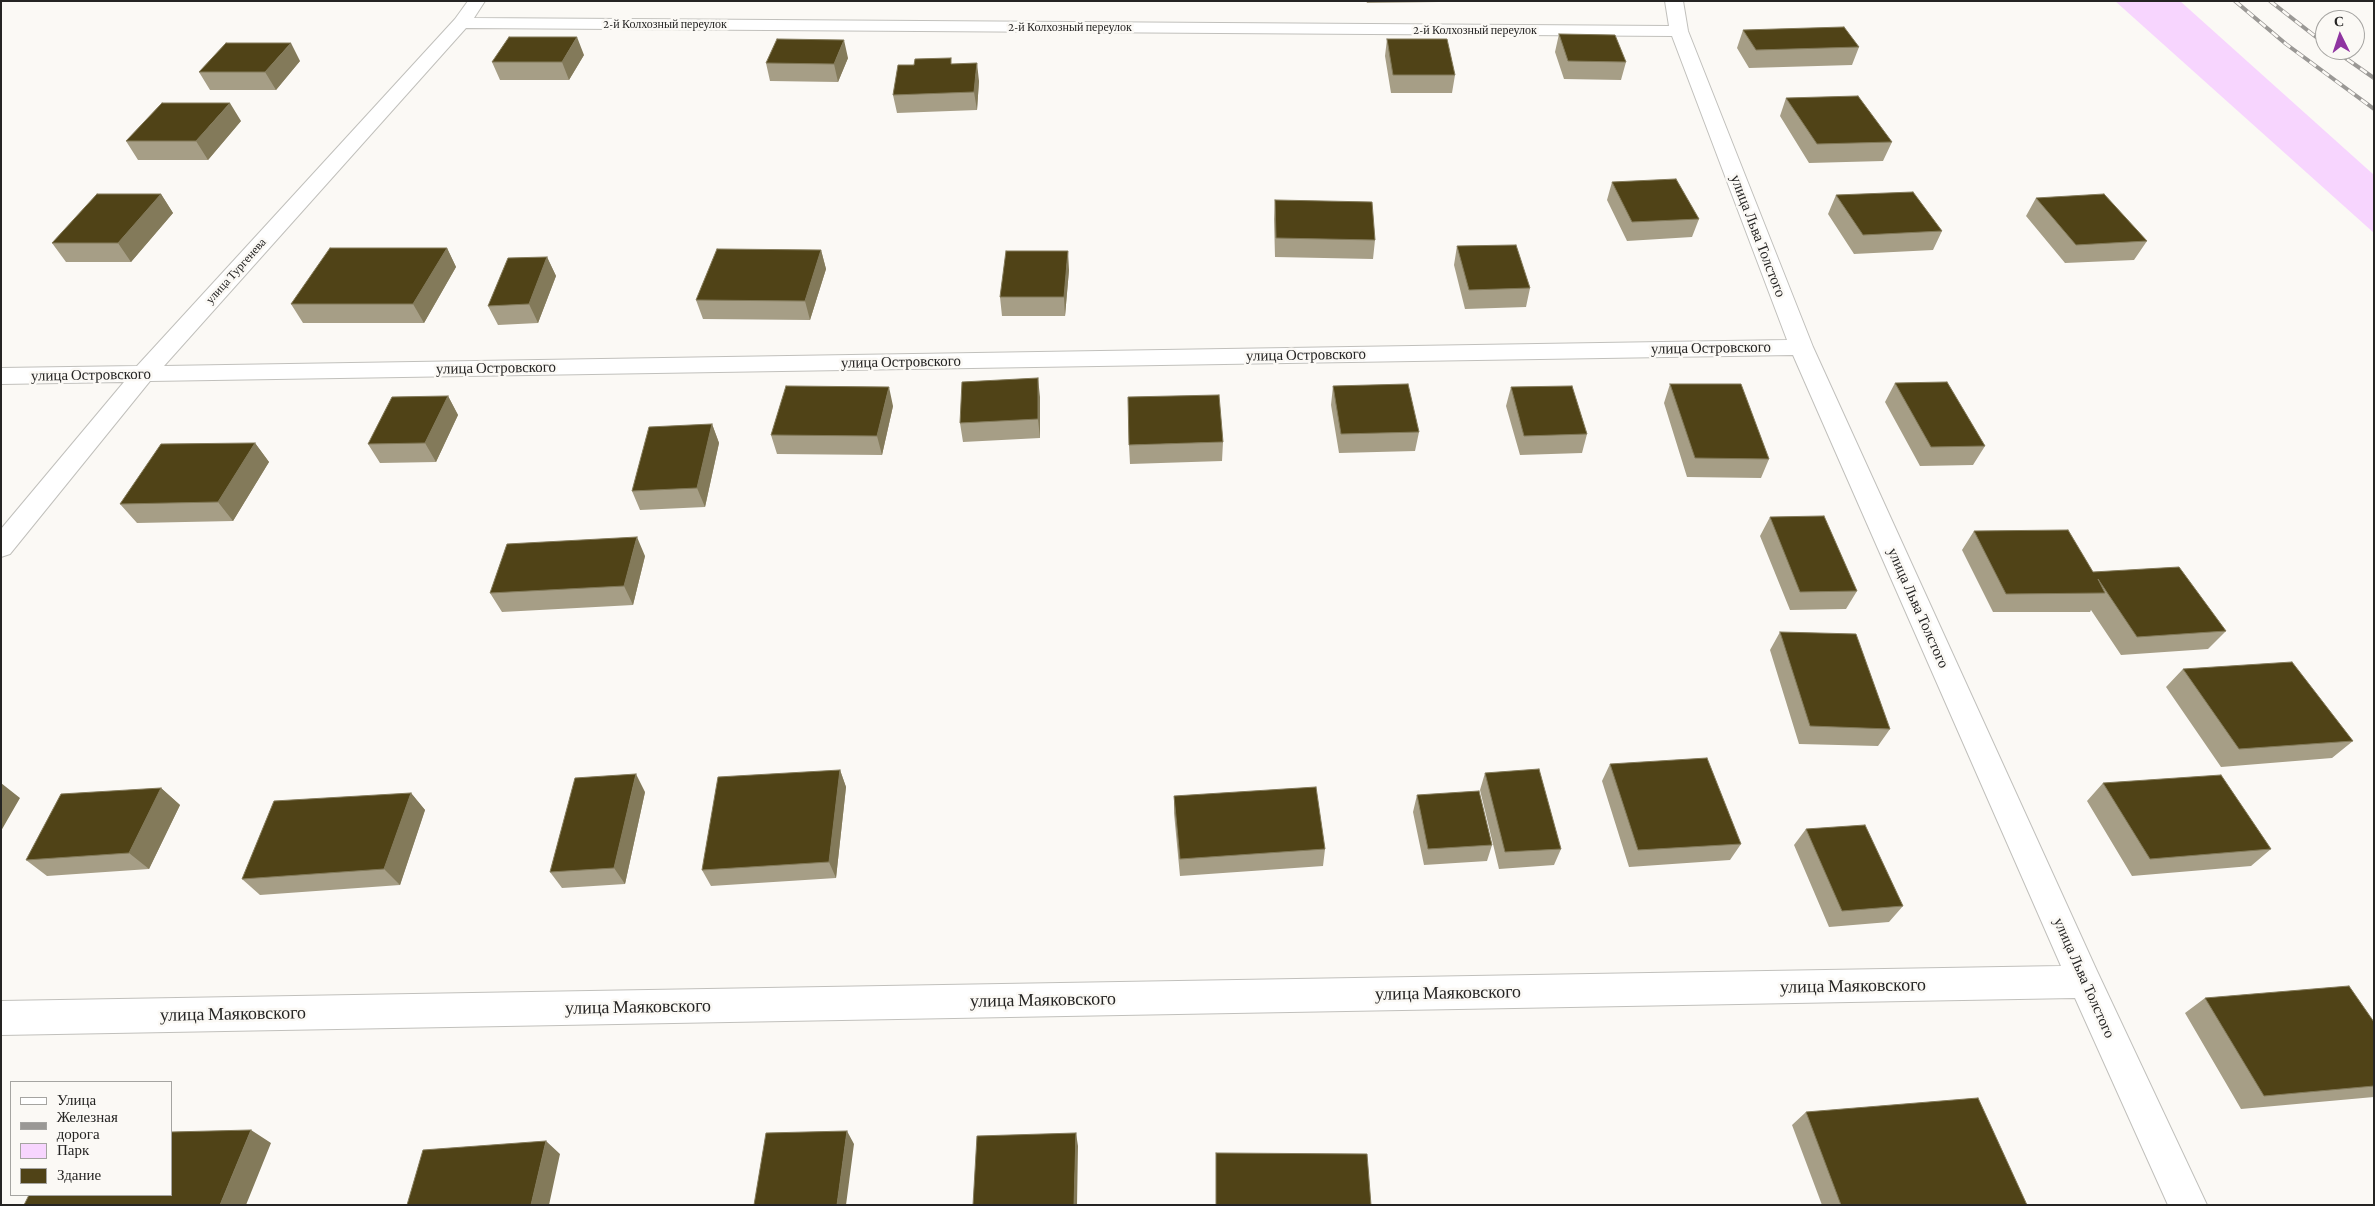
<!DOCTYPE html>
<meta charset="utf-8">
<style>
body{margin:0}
#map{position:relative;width:2375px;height:1206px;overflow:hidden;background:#fbf9f5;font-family:"Crimson Pro",serif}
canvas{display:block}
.frame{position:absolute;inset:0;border:2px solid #252423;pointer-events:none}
.legend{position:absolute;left:10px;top:1081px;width:162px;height:115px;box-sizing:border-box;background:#fbf9f5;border:1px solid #a5a4a1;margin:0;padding:6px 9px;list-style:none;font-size:15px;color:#252423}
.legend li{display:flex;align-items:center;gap:10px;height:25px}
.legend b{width:25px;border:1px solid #a5a4a1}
.north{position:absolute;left:2315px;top:10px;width:50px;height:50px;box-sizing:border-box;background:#fbf9f5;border:1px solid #a5a4a1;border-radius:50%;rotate:356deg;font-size:14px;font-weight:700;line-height:20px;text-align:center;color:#252423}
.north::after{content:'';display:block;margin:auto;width:18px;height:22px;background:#8f35a1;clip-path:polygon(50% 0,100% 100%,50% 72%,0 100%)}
</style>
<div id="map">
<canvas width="2375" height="1206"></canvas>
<div class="frame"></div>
<ul class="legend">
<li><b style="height:6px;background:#fff"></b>Улица</li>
<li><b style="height:6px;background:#9a9895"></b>Железная дорога</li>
<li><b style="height:14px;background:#f7d5fe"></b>Парк</li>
<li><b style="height:14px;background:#504317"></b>Здание</li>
</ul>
<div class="north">С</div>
</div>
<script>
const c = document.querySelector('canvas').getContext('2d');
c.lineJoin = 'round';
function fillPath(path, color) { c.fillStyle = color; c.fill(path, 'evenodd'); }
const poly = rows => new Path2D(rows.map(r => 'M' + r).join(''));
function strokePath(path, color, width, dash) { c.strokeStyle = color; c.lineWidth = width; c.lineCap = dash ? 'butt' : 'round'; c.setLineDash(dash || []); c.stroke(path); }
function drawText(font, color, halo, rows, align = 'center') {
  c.font = font + ' "Crimson Pro",serif'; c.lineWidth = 5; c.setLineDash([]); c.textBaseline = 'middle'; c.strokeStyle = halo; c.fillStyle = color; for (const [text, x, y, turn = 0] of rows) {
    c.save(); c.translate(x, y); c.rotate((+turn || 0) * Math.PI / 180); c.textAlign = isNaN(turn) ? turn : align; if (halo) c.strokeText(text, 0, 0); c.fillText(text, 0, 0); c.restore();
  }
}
const green = poly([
 [2115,1,2180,1,2374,175,2374,233]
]);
const minor = poly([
 [468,1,485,1,474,18,1669,26,1665,1,1683,1,1688,31,1813,347,2097,971,2207,1205,2168,1205,2075,998,1,1035,1,1001,2061,966,1793,355,150,381,10,554,1,557,1,529,124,382,1,384,1,368,137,366,455,19,468,1],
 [466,28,1672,36,1787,340,164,366,466,28]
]);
const rail = poly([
 [2235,1,2286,44,2374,109],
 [2270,1,2325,44],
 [2334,50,2374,78]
]);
const wall = poly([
 [1366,1,1439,1,1439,2,1367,3],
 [1743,30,1859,47,1852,65,1749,68,1737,48],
 [1559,34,1626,62,1621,80,1564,79,1555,52],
 [1387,39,1455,75,1452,93,1391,93,1385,56],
 [584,55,569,80,500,80,492,62],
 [848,58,838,82,770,81,766,63],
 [300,61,276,90,210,90,199,72],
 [952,64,979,81,977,110,897,113,893,95],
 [1786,98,1892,142,1883,161,1809,163,1780,116],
 [241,121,208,160,138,160,126,141],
 [1612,182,1699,219,1692,237,1627,241,1607,200],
 [161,194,173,213,131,262,66,262,52,243],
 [1836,195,1942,231,1933,250,1854,254,1828,214],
 [2036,198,2147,241,2134,260,2065,263,2026,216],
 [1275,200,1375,240,1373,259,1275,257,1274,219],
 [1457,246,1530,288,1526,307,1465,309,1454,265],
 [447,248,456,267,424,323,303,323,291,304],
 [821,250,826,269,810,320,703,319,696,300],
 [547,257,556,276,538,323,498,325,488,306],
 [1069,270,1065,316,1002,316,1000,297],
 [1895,383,1985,446,1973,465,1920,466,1885,402],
 [1670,384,1769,459,1761,478,1687,477,1664,403],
 [1333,386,1419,432,1415,451,1339,453,1331,405],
 [1511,387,1587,434,1582,453,1520,455,1506,406],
 [448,396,458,415,436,462,380,463,368,444],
 [1040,397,1040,438,963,442,960,423],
 [893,406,882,455,777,454,771,435],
 [712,424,719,443,705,507,640,510,632,491],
 [1223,442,1222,461,1130,464,1129,445],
 [255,443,269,462,233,521,137,523,120,504],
 [1770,517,1857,591,1846,609,1790,610,1760,536],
 [1974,531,2093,572,2226,631,2208,649,2121,655,2091,610,2090,612,1993,612,1962,550],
 [645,556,633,605,502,612,490,593],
 [1780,632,1890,729,1878,746,1799,744,1770,650],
 [2183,669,2353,741,2332,758,2221,767,2166,687],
 [1610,764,1741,844,1730,860,1629,867,1602,781],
 [840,770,846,787,836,878,711,886,702,870],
 [1485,773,1561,849,1554,865,1499,869,1480,790],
 [2103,783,2271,849,2251,866,2132,876,2087,801],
 [161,788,180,805,149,869,47,876,26,860],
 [645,792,625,884,562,888,550,872],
 [411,793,425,810,400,885,260,895,242,879],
 [1417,795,1492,845,1487,861,1424,865,1413,812],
 [1174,796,1325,849,1323,866,1180,876,1174,813],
 [1806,829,1903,906,1889,922,1829,927,1794,845],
 [2205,998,2374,1022,2374,1097,2241,1109,2185,1013],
 [1806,1112,2027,1205,1822,1205,1792,1125],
 [1216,1153,1371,1205,1216,1205]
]);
const shadedWall = poly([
 [577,37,584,55,569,80,562,62],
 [844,40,848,58,838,82,834,64],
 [291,43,300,61,276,90,265,72],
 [977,63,979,81,977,110,974,92],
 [230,103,241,121,208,160,196,141],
 [161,194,173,213,131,262,118,243],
 [447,248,456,267,424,323,413,304],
 [821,250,826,269,810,320,805,301],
 [1068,251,1069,270,1065,316,1064,297],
 [547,257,556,276,538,323,529,304],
 [1038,378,1040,397,1040,438,1038,419],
 [889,387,893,406,882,455,877,436],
 [448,396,458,415,436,462,425,443],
 [712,424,719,443,705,507,697,488],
 [255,443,269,462,233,521,218,502],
 [637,537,645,556,633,605,624,586],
 [840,770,846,787,836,878,829,862],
 [636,774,645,792,625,884,614,868],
 [1,783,20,798,1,831],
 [161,788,180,805,149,869,129,853],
 [411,793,425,810,400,885,384,869],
 [251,1130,271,1143,246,1205,220,1205],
 [847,1131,854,1144,846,1205,837,1205],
 [1076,1133,1078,1146,1077,1205,1074,1205],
 [546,1141,560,1154,549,1205,531,1205]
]);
const building = poly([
 [1844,27,1859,47,1756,50,1743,30,1844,27],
 [1559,34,1615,35,1626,62,1568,61,1559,34],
 [509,37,577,37,562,62,492,62,509,37],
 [777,39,844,40,834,64,766,63,777,39],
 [1387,39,1447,39,1455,75,1393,75,1387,39],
 [226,43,291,43,265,72,199,72,226,43],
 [951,58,951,64,977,63,974,92,893,95,898,65,914,65,915,59,951,58],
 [1858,96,1892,142,1817,144,1786,98,1858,96],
 [162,103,230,103,196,141,126,141,162,103],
 [1676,179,1699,219,1632,222,1612,182,1676,179],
 [1913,192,1942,231,1863,235,1836,195,1913,192],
 [97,194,161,194,118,243,52,243,97,194],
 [2104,194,2147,241,2076,245,2036,198,2104,194],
 [1275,200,1372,202,1375,240,1276,238,1275,200],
 [1516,245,1530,288,1469,290,1457,246,1516,245],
 [330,248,447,248,413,304,291,304,330,248],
 [717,249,821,250,805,301,696,300,717,249],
 [1006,251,1068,251,1064,297,1000,297,1006,251],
 [547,257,529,304,488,306,508,258,547,257],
 [1038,378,1038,419,960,423,962,382,1038,378],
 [1947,382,1985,446,1931,447,1895,383,1947,382],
 [1408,384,1419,432,1341,434,1333,386,1408,384],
 [1670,384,1741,384,1769,459,1695,458,1670,384],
 [786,386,889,387,877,436,771,435,786,386],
 [1572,386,1587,434,1524,436,1511,387,1572,386],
 [1219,395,1223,442,1129,445,1128,397,1219,395],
 [448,396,425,443,368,444,392,397,448,396],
 [712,424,697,488,632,491,649,427,712,424],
 [255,443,218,502,120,504,161,444,255,443],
 [1824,516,1857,591,1800,592,1770,517,1824,516],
 [2068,530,2093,572,2179,567,2226,631,2137,637,2098,579,2105,593,2006,594,1974,531,2068,530],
 [637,537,624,586,490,593,507,544,637,537],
 [1780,632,1856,634,1890,729,1810,726,1780,632],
 [2292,662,2353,741,2239,749,2183,669,2292,662],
 [1707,758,1741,844,1638,850,1610,764,1707,758],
 [1539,769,1561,849,1505,852,1485,773,1539,769],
 [840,770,829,862,702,870,718,777,840,770],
 [636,774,614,868,550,872,575,778,636,774],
 [2221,775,2271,849,2150,859,2103,783,2221,775],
 [1316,787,1325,849,1180,859,1174,796,1316,787],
 [161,788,129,853,26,860,61,794,161,788],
 [1479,791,1492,845,1428,849,1417,795,1479,791],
 [411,793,384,869,242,879,274,801,411,793],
 [1865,825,1903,906,1842,911,1806,829,1865,825],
 [2349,986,2374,1022,2374,1086,2264,1096,2205,998,2349,986],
 [1978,1098,2027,1205,1841,1205,1806,1112,1978,1098],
 [251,1130,220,1205,24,1205,29,1195,171,1195,171,1132,251,1130],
 [847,1131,837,1205,754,1205,766,1133,847,1131],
 [1076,1133,1074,1205,973,1205,977,1136,1076,1133],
 [546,1141,531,1205,407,1205,423,1150,546,1141],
 [1216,1153,1367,1154,1371,1205,1216,1205,1216,1153]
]);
const farStreetnames = [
 ["2-й Колхозный переулок",665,24],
 ["2-й Колхозный переулок",1070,27],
 ["2-й Колхозный переулок",1475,30],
 ["улица Тургенева",236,271,-48]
];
const streetNames = [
 ["улица Льва Толстого",1758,236,69],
 ["улица Островского",1711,348,-1],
 ["улица Островского",1306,355,-1],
 ["улица Островского",901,362,-1],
 ["улица Островского",496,368,-1],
 ["улица Островского",91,375,-1],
 ["улица Льва Толстого",1918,608,66],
 ["улица Льва Толстого",2084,978,66]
];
const nearStreetnames = [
 ["улица Маяковского",1853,986,-1],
 ["улица Маяковского",1448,993,-1],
 ["улица Маяковского",1043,1000,-1],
 ["улица Маяковского",638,1007,-1],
 ["улица Маяковского",233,1014,-1]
];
fillPath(green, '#f7d5fe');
strokePath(minor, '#c1c0bc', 2);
fillPath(minor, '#fff');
strokePath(rail, '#9a9895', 4);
strokePath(rail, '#fbf9f5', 2.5, [8]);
fillPath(wall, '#a69e86');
fillPath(shadedWall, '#837a5a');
fillPath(building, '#504317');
strokePath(building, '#837a5a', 1);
drawText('12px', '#252423', '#fbf9f5', farStreetnames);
drawText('15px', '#252423', '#fbf9f5', streetNames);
drawText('18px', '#252423', '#fbf9f5', nearStreetnames);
</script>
